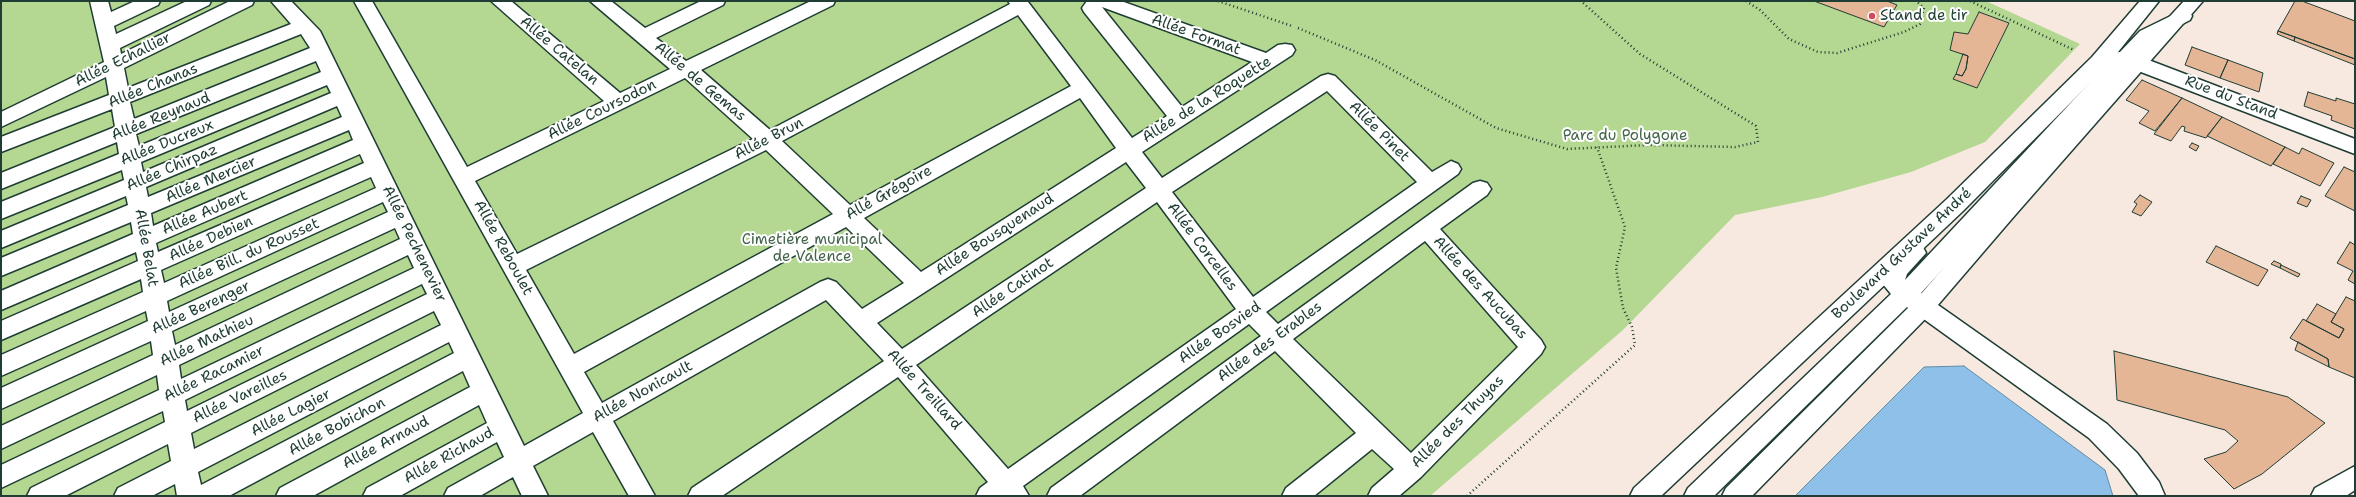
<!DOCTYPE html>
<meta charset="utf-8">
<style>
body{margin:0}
#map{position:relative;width:2356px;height:497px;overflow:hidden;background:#f7e9e0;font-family:"Shantell Sans",sans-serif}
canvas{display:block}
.frame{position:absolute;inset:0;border:2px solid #1f3d34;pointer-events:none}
</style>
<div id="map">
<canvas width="2356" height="497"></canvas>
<div class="frame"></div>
</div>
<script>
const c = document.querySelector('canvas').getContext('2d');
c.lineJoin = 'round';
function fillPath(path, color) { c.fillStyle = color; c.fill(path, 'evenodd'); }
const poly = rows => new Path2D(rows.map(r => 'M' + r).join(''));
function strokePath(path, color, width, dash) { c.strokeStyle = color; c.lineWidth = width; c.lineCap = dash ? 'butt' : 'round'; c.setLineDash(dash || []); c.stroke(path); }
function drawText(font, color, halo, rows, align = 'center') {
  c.font = font + ' "Shantell Sans",sans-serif'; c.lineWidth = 4; c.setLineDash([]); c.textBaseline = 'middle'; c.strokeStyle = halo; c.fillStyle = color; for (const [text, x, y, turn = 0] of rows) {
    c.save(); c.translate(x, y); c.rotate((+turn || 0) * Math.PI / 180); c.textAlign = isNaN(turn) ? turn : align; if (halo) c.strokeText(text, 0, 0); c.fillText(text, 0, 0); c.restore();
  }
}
const green = poly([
 [1,1,1986,1,2080,44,1985,142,1911,172,1822,197,1735,215,1623,330,1430,496,1,496]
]);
const water = poly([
 [1964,366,2105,470,2113,496,1795,496,1924,367,1964,366]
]);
const building = poly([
 [1814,1,1887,1,1897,5,1884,27,1814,1],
 [2295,1,2302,1,2355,21,2355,59,2278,31,2295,1],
 [1979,12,2009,23,1977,88,1953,79,1956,74,1962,76,1966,69,1968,56,1950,50,1954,32,1968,34,1979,12],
 [2278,31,2295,37,2294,41,2277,34,2278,31],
 [2295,37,2355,59,2355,65,2294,41,2295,37],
 [2192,47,2228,60,2220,78,2185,65,2192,47],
 [1963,54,1968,56,1966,69,1962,76,1956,74,1963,54],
 [2228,60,2263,73,2259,92,2220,78,2228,60],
 [2142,80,2182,98,2155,131,2139,123,2149,111,2126,100,2142,80],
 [2308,92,2336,101,2336,98,2355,104,2355,129,2331,120,2332,116,2304,106,2308,92],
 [2182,98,2222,117,2206,138,2184,131,2185,127,2182,126,2171,141,2154,134,2182,98],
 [2222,117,2285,147,2271,166,2207,136,2222,117],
 [2192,143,2199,146,2196,151,2189,147,2192,143],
 [2285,147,2299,154,2302,148,2334,163,2320,186,2273,164,2285,147],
 [2344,167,2355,172,2355,211,2325,196,2344,167],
 [2140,195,2152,202,2141,216,2132,212,2137,204,2134,202,2140,195],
 [2301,196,2311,200,2307,207,2297,203,2301,196],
 [2350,242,2355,245,2355,284,2348,280,2353,271,2337,263,2350,242],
 [2216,246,2268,270,2258,286,2206,262,2216,246],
 [2274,261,2281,264,2280,268,2271,264,2274,261],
 [2281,265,2300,274,2298,277,2280,268,2281,265],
 [2346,297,2355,301,2355,378,2329,367,2328,359,2290,338,2303,319,2339,338,2344,329,2331,322,2346,297],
 [2317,304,2336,314,2331,322,2344,329,2339,338,2306,321,2317,304],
 [2298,342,2328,359,2329,367,2295,350,2298,342],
 [2114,351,2288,397,2325,423,2262,474,2234,489,2204,459,2226,452,2238,441,2225,430,2117,400,2114,351]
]);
const path = poly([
 [1218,1,1292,26],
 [1746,1,1760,10,1789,39,1818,52,1837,53,1904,32,1920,24,1924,8,1916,1],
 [1970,1,2074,50],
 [1298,28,1375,60,1496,128,1567,149,1648,145,1735,147,1758,142,1756,126,1640,54,1581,1],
 [1467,496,1635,345,1632,327,1623,308,1616,268,1625,227,1597,147]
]);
const minor = poly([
 [90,1,108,1,111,12,135,1,160,1,158,5,114,26,116,34,187,1,211,1,209,5,120,48,121,54,230,1,254,1,252,5,124,68,128,88,291,24,271,1,291,1,320,31,524,446,583,413,354,1,372,1,467,167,604,101,491,1,511,1,620,93,670,69,590,1,611,1,645,28,701,1,725,1,723,5,656,38,686,61,811,1,835,1,833,5,701,70,770,130,1010,4,1008,1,1028,2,1132,138,1167,116,1084,12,1082,8,1087,1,1121,1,1266,53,1278,45,1285,44,1292,45,1295,50,1292,55,1142,152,1162,178,1321,76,1328,74,1335,76,1432,172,1451,161,1458,164,1461,169,1458,174,1266,312,1278,324,1473,183,1480,181,1487,183,1491,189,1487,195,1440,229,1541,340,1545,347,1541,354,1421,477,1399,496,1368,496,1372,488,1394,469,1372,449,1314,496,1282,496,1286,488,1356,433,1275,351,1080,496,1047,496,1051,488,1261,336,1249,324,1023,486,1029,496,976,496,980,488,988,482,898,377,722,496,688,496,692,488,884,361,826,300,613,421,655,496,629,496,593,432,533,466,548,496,522,496,513,477,480,496,444,496,448,488,504,457,497,442,400,496,363,496,367,488,487,423,479,405,313,496,276,496,280,488,470,387,463,371,229,496,177,496,175,484,152,496,114,496,118,488,171,461,168,444,65,496,27,496,31,488,165,422,163,411,1,488,1,465,159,390,157,375,1,449,1,426,153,355,151,341,1,409,1,388,148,321,146,311,1,376,1,355,143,292,141,279,1,340,1,321,138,261,136,252,1,310,1,291,133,234,131,222,1,276,1,258,128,205,126,196,1,248,1,231,124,180,122,170,1,219,1,202,119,154,117,142,1,189,1,173,115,127,112,109,1,152,1,137,109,95,106,77,1,127,1,112,104,62,90,1],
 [1102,7,1252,62,1182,107,1102,7],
 [1018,15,1071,86,850,205,782,141,1018,15],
 [301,34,310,48,134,119,130,102,301,34],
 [316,61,321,72,139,146,136,134,316,61],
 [685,78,753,139,517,254,475,181,685,78],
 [327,85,331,93,143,172,141,162,327,85],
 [1327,91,1417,182,1253,297,1172,192,1327,91],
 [1080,98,1116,148,921,272,864,218,1080,98],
 [337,106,342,117,148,197,146,187,337,106],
 [349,130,353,140,153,226,151,213,349,130],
 [766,150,833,214,574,354,526,270,766,150],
 [360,154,364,163,158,252,156,243,360,154],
 [1126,162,1146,188,902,349,877,323,1126,162],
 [371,177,376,188,164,283,161,270,371,177],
 [383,202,388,212,169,312,167,301,383,202],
 [1157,202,1236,309,1008,469,916,365,1157,202],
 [846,227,904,283,862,309,836,282,828,279,820,282,602,403,584,372,846,227],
 [395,228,400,239,175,345,172,331,395,228],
 [1425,241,1518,347,1411,453,1293,339,1425,241],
 [408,255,414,268,181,379,179,365,408,255],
 [422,284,427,294,187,411,185,400,422,284],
 [434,311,441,325,194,449,191,433,434,311],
 [449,342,454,353,201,485,198,472,449,342],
 [2183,10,2190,12,2192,16,2190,20,2154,39,2138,56,2355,139,2355,154,2128,67,1921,293,2107,424,2137,453,2159,482,2165,496,2139,496,2119,469,2089,438,1907,307,1714,496,1684,496,1688,488,1891,294,1882,283,1889,264,1907,247,1915,245,1923,247,1926,253,1907,274,1905,280,2110,61,2108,58,2111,53,2120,52,2140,31,2183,10],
 [2355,466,2355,490,2346,496,2311,496,2315,488,2355,466]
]);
const major = poly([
 [2140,1,2159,1,2106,67,1963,211,1661,496,1630,496,1634,488,1947,199,2092,57,2140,1],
 [2184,1,2203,1,2016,214,1931,313,1752,496,1722,496,1726,488,1915,301,2000,202,2184,1]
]);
const markers = [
 [1872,16,4,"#d1495b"]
];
const poiNames = [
 ["Stand de tir",1880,16]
];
const streetNames = [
 ["Allée Format",1196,35,20],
 ["Allée Catelan",559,51,40],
 ["Allée Echallier",123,60,-26],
 ["Allée de Gemas",700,82,40],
 ["Allée Chanas",153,86,-22],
 ["Rue du Stand",2231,98,21],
 ["Allée de la Roquette",1207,100,-32],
 ["Allée Coursodon",602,110,-26],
 ["Allée Reynaud",161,117,-22],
 ["Allée Pinet",1379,132,45],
 ["Allée Brun",769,139,-27],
 ["Allée Ducreux",167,143,-22],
 ["Allée Chirpaz",172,168,-23],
 ["Allée Mercier",211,180,-23],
 ["Allé Grégoire",889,193,-29],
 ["Allée Aubert",205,213,-23],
 ["Allée Bousquenaud",995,235,-33],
 ["Allée Debien",211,239,-24],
 ["Allée Pechenevier",414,244,64],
 ["Allée Corcelles",1202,247,53],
 ["Allée Belat",146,248,80],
 ["Allée Reboulet",503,248,61],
 ["Allée Bill. du Rousset",249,254,-24],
 ["Boulevard Gustave André",1902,254,-43],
 ["Allée Catinot",1013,288,-34],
 ["Allée des Aucubas",1480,288,48],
 ["Allée Berenger",201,308,-25],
 ["Allée Bosvied",1220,333,-35],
 ["Allée Mathieu",207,341,-25],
 ["Allée des Erables",1270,342,-36],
 ["Allée Racamier",214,374,-26],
 ["Allée Treillard",924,390,48],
 ["Allée Nonicault",643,392,-29],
 ["Allée Vareilles",240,397,-26],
 ["Allée Lagier",291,413,-27],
 ["Allée des Thuyas",1458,422,-45],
 ["Allée Bobichon",337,427,-28],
 ["Allée Arnaud",386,443,-28],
 ["Allée Richaud",449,456,-29]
];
const parkNames = [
 ["Parc du Polygone",1625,136],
 ["Cimetière municipal",812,240],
 ["de Valence",812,257]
];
fillPath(green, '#b4d792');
fillPath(water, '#8ec0ea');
strokePath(water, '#628ca1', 1);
fillPath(building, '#e5b696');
strokePath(building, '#1f3d34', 1);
strokePath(minor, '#1f3d34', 3);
strokePath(major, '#1f3d34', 3);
strokePath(path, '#1f3d34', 2.5, [1, 3]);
fillPath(minor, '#fff');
fillPath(major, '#fff');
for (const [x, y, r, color] of markers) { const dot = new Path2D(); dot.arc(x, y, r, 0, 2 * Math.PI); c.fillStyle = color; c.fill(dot); strokePath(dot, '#fff', 1.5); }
drawText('15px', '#1f3d34', '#fff', poiNames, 'left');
drawText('15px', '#1f3d34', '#fff', streetNames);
drawText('15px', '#44644c', '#fff', parkNames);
</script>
